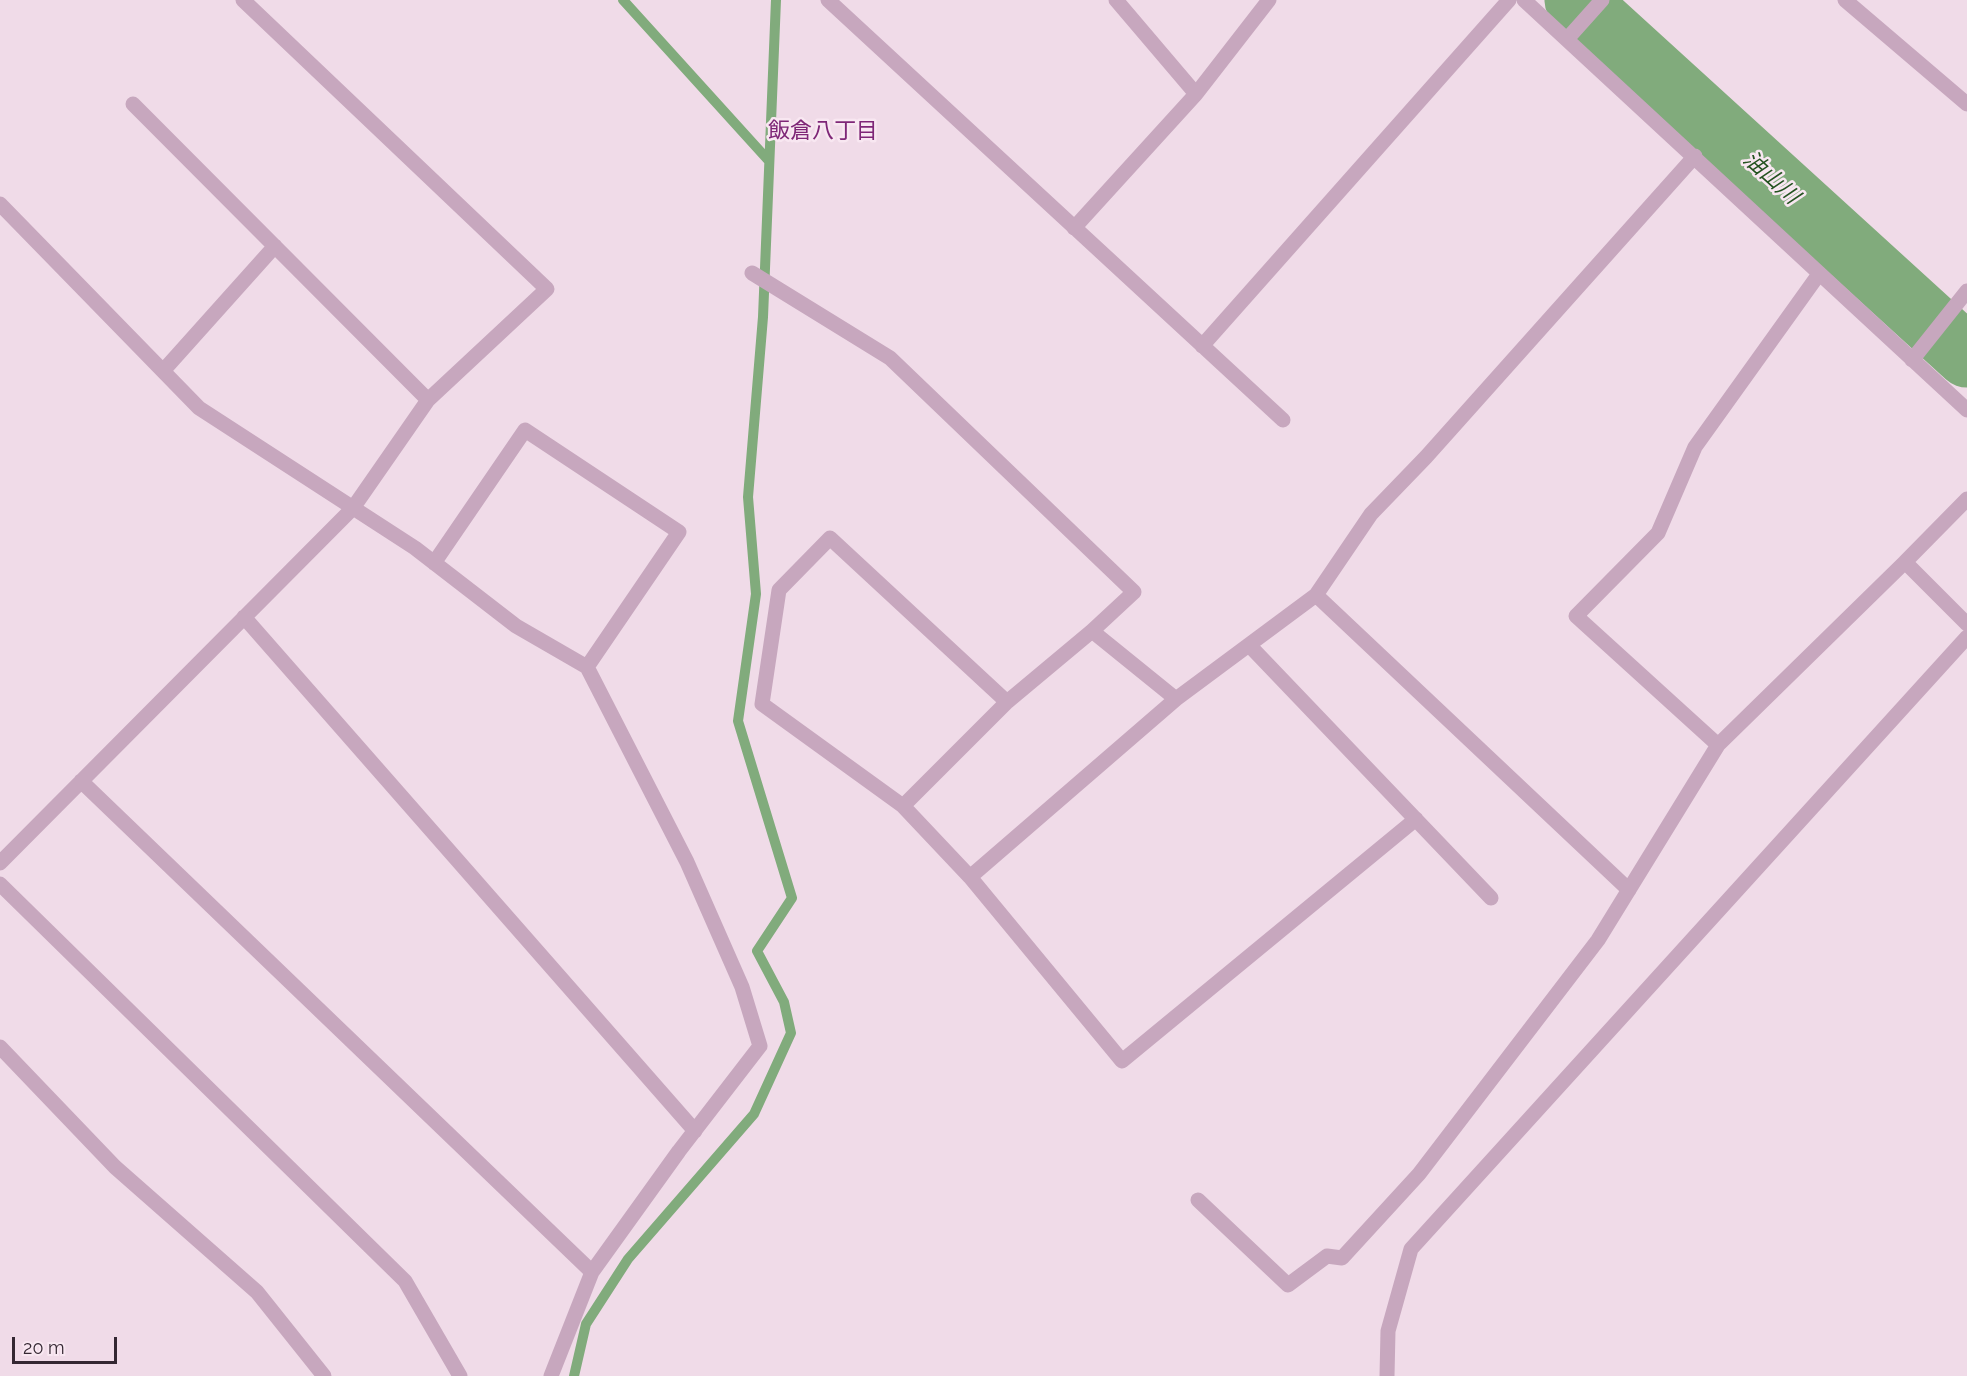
<!DOCTYPE html>
<meta charset="utf-8">
<style>
body{margin:0}
#map{position:relative;width:1967px;height:1376px;overflow:hidden;background:#f0dbe8;font-family:Raleway,sans-serif}
canvas{display:block}
.scale{position:absolute;left:12px;top:1337px;width:105px;height:27px;box-sizing:border-box;border:3px solid #342732;border-top:0;padding-left:8px;font-size:18px;line-height:21px;white-space:nowrap;color:#342732;-webkit-text-stroke:4px #f8e7f1;paint-order:stroke}
</style>
<div id="map">
<canvas width="1967" height="1376"></canvas>
<div class="scale">20 m</div>
</div>
<script>
const c = document.querySelector('canvas').getContext('2d');
c.lineJoin = 'round';
const poly = rows => new Path2D(rows.map(r => 'M' + r).join(''));
function strokePath(path, color, width, dash) { c.strokeStyle = color; c.lineWidth = width; c.lineCap = dash ? 'butt' : 'round'; c.setLineDash(dash || []); c.stroke(path); }
function drawText(font, color, halo, rows, align = 'center') {
  c.font = font + ' Raleway,"Noto Sans JP",sans-serif'; c.lineWidth = 5; c.setLineDash([]); c.textBaseline = 'middle'; c.strokeStyle = halo; c.fillStyle = color; for (const [text, x, y, turn = 0] of rows) {
    c.save(); c.translate(x, y); c.rotate((+turn || 0) * Math.PI / 180); c.textAlign = isNaN(turn) ? turn : align; if (halo) c.strokeText(text, 0, 0); c.fillText(text, 0, 0); c.restore();
  }
}
const stream = poly([
 [623,0,769,161],
 [574,1376,586,1324,628,1259,754,1114,791,1033,784,1002,757,951,792,898,738,721,756,594,748,497,763,317,776,0]
]);
const river = poly([
 [1576,0,1967,356]
]);
const street = poly([
 [828,0,1283,420],
 [1524,0,1967,410],
 [1845,0,1967,104],
 [1568,38,1602,0],
 [1196,94,1269,0],
 [133,104,428,400],
 [0,204,199,408,415,548,516,626,587,667,687,862,742,987,760,1046,679,1151,592,1272,551,1376],
 [1074,228,1196,94,1116,0],
 [752,273,890,358,1134,592,1092,631,1176,699],
 [1202,346,1509,0],
 [1912,360,1967,291],
 [163,371,275,246],
 [1967,499,1905,562,1967,624],
 [434,563,525,430,679,532,587,667],
 [1316,595,1629,890],
 [244,617,695,1131],
 [1249,645,1491,898],
 [1007,702,1092,631],
 [1718,745,1576,616,1658,533,1695,447,1819,274],
 [81,781,592,1272],
 [903,806,1007,702,830,538,779,590,762,704,903,806,970,877,1122,1061,1416,819],
 [0,863,353,508,428,400,547,289,243,0],
 [970,877,1176,699,1316,595,1371,514,1426,457,1695,156],
 [0,884,405,1281,460,1376],
 [0,1047,115,1167,257,1292,324,1376],
 [1198,1200,1288,1285,1327,1256,1342,1258,1419,1174,1598,940,1718,745,1905,562],
 [1387,1376,1388,1331,1411,1249,1967,637]
]);
const neighbourhoodNames = [
 ["飯倉八丁目",823,131]
];
const waterNames = [
 ["油山川",1771,178,42]
];
strokePath(stream, '#81ab7c', 10);
strokePath(river, '#81ab7c', 63);
strokePath(street, '#c7a7be', 15);
drawText('22px', '#7e2677', '#f8e7f1', neighbourhoodNames);
drawText('italic 22px', '#245320', '#f8e7f1', waterNames);
</script>
